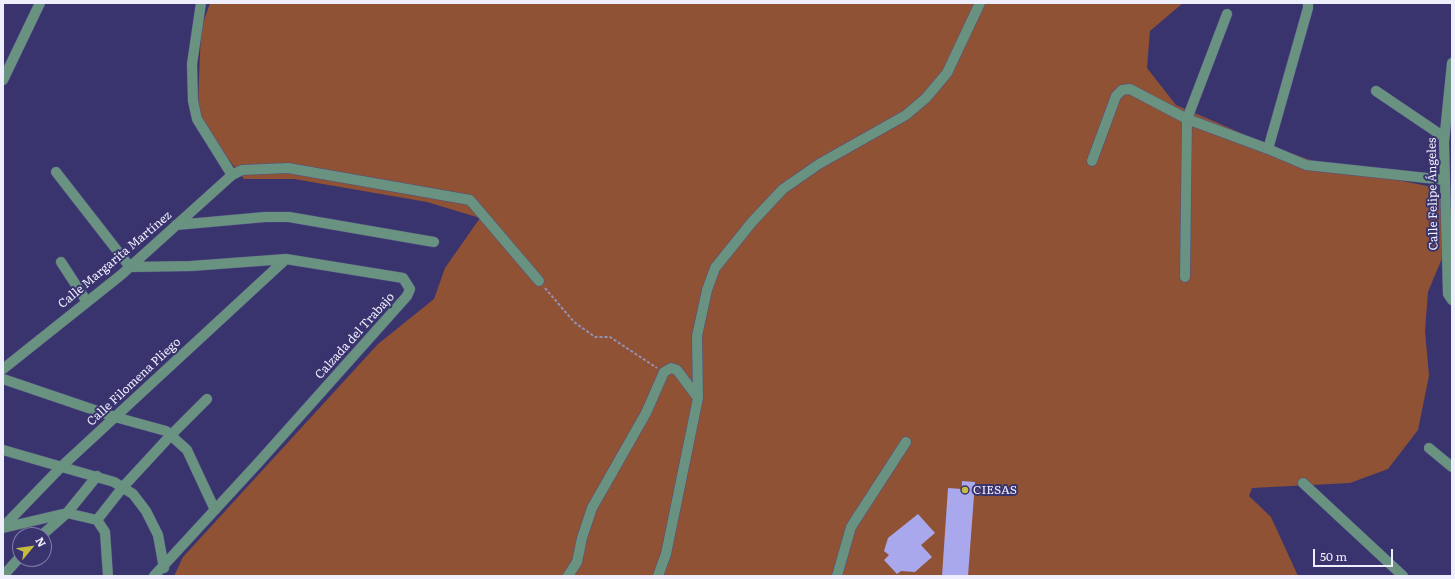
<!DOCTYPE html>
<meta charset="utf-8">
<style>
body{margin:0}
#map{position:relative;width:1455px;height:579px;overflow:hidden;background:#39336e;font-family:Literata,serif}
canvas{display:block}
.frame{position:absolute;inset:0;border:4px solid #eeeefd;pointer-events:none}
.north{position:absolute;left:12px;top:527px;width:40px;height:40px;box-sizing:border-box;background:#39336e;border:1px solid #817ea7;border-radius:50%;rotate:61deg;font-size:11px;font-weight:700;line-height:16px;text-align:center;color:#eeeefd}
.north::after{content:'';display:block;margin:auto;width:14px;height:18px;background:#c5bc3d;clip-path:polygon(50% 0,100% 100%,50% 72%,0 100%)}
.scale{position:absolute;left:1313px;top:549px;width:80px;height:18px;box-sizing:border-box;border:2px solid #eeeefd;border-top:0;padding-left:5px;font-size:12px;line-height:14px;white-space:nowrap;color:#eeeefd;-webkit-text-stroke:3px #39336e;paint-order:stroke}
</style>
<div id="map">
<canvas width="1455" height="579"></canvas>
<div class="frame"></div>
<div class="north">N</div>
<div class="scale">50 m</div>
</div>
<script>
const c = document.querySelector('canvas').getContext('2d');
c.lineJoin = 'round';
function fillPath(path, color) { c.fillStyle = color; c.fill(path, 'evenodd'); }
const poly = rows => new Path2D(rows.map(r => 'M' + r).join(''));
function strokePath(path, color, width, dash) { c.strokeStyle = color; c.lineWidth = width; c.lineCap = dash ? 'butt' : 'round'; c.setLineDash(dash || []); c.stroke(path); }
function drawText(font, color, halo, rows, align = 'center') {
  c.font = font + ' Literata,serif'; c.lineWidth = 4; c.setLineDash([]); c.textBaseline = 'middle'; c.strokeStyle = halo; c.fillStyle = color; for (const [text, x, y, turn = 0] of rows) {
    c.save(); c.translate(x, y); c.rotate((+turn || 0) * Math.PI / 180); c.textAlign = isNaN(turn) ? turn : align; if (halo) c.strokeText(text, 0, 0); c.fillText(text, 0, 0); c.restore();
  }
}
const green = poly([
 [210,3,1183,3,1150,31,1147,68,1176,105,1269,145,1324,165,1432,187,1452,203,1452,234,1428,292,1425,331,1429,376,1418,430,1388,469,1350,483,1252,488,1249,496,1271,517,1298,576,174,576,183,557,378,344,434,299,445,268,480,218,427,202,294,179,244,179,207,132,198,104,201,29]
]);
const building = poly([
 [962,481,975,482,968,576,942,576,948,488,962,489],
 [918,514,935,533,921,545,932,557,915,572,901,571,897,574,884,560,889,555,884,551,888,538]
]);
const path = poly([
 [545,288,574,322,595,337,610,337,657,368]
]);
const minor = poly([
 [201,3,192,64,193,101,197,119,232,175],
 [1452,63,1444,142,1448,294,1452,300],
 [3,80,40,3],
 [1376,91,1444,137],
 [1268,149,1308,8,1308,3],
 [1092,161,1116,96,1122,90,1130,89,1187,119,1268,149,1306,165,1445,180],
 [56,172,130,267,191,266,286,259,403,278,410,289,407,296,258,463,154,576],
 [176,225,265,217,289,217,434,242],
 [61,262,87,302],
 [1185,277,1187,119,1227,14],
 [3,369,121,275,232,175,242,170,288,168,470,200,539,281],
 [3,379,115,417,166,431,187,450,215,510],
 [1429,448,1452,467],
 [3,450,114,482,133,494,146,511,158,535,164,568],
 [1303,483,1403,576],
 [97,520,123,487,171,435,207,399],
 [3,527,62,466,286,259],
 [3,528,67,513,97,520,105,532,108,576],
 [42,535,67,513,97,476],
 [3,576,20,557],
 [568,576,577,562,582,538,592,508,646,413,664,372,671,368,677,370,698,398],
 [658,576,666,554,698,398,697,336,707,290,715,268,752,222,783,189,819,164,906,115,926,98,947,73,980,3],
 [837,576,851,527,906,442]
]);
const markers = [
 [965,490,4,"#c5bc3d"]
];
const streetNames = [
 ["Calle Felipe Ángeles",1433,194,-91],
 ["Calle Margarita Martínez",115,260,-40],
 ["Calzada del Trabajo",355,336,-48],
 ["Calle Filomena Pliego",134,382,-43]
];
const poiNames = [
 ["CIESAS",973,490]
];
fillPath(green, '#8f5235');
fillPath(building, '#a9a8ed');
strokePath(minor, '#524d82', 11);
strokePath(path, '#9491b6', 2, [3, 2]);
strokePath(minor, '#699380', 10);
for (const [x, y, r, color] of markers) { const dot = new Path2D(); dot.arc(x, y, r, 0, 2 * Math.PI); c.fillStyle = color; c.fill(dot); strokePath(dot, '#39336e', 1.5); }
drawText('12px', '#eeeefd', '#39336e', streetNames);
drawText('12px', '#eeeefd', '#39336e', poiNames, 'left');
</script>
